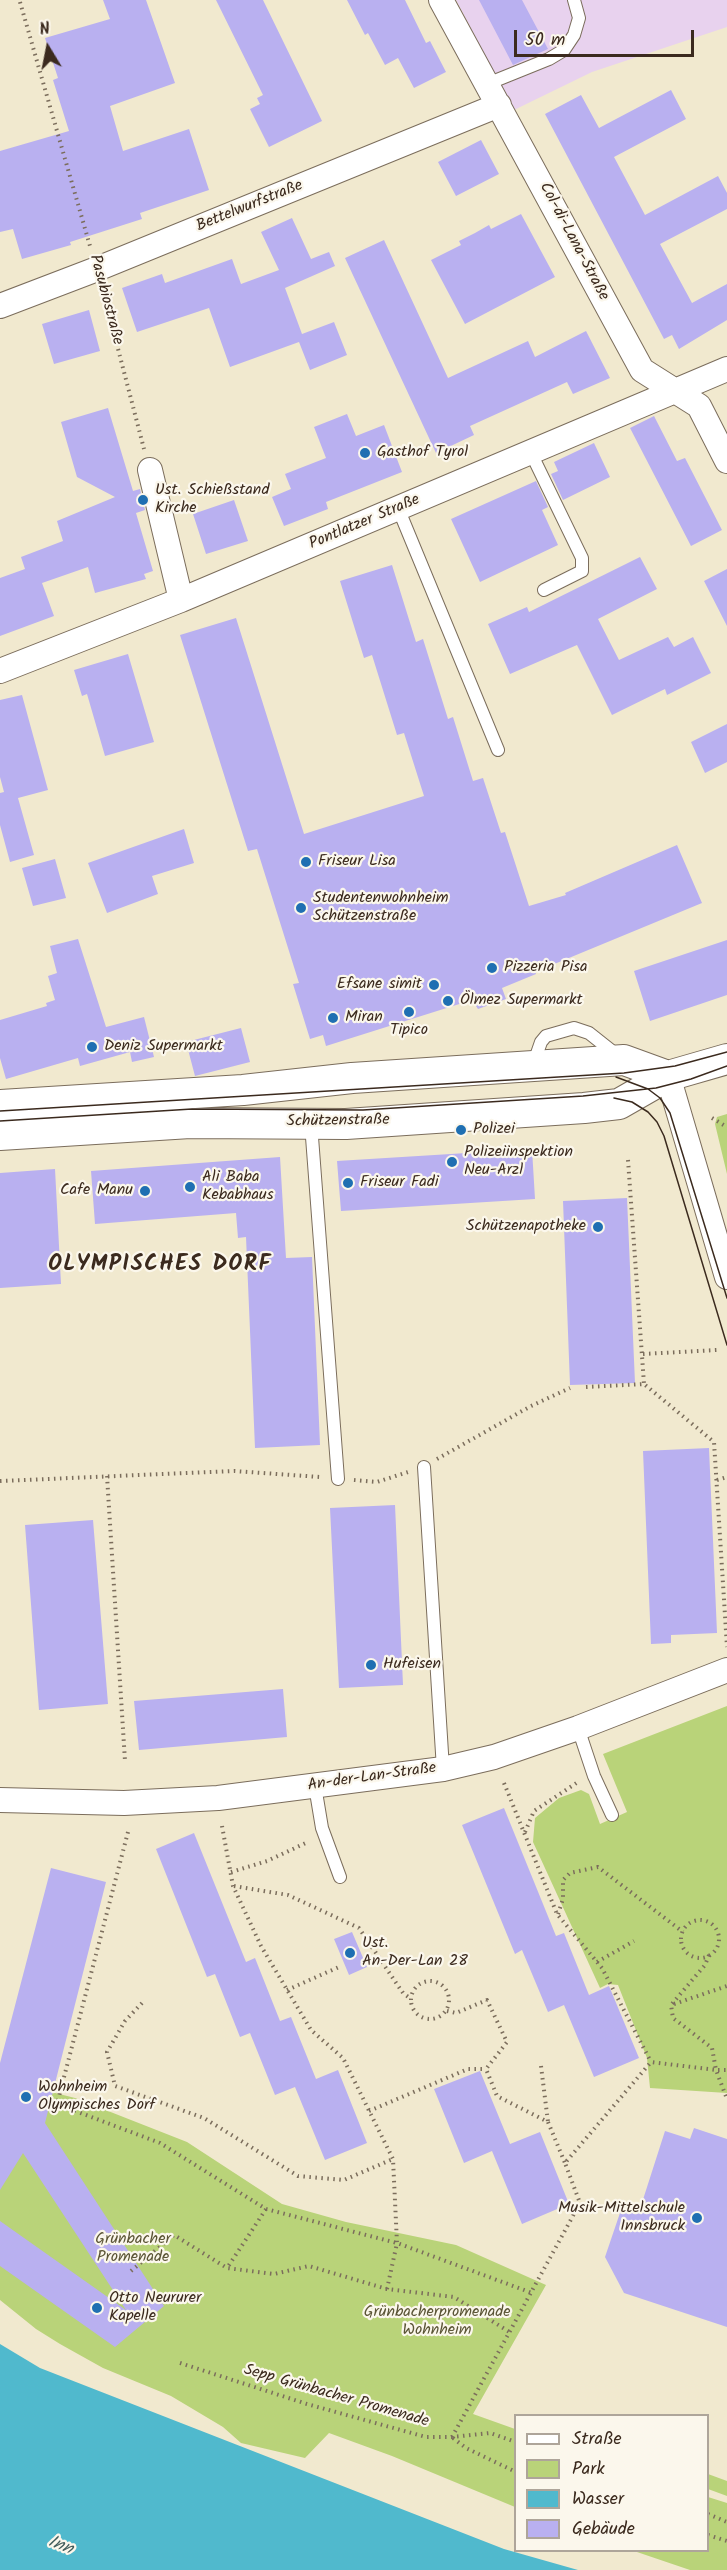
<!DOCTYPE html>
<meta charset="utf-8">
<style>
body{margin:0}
#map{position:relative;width:727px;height:2570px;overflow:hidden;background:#f1e9cf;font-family:Kalam,sans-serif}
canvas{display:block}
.legend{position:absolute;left:514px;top:2414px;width:195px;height:138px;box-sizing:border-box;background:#fbf7ec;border:2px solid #aea59a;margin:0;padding:8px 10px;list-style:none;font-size:18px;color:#3b2a1e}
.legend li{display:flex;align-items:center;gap:12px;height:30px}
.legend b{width:30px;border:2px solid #aea59a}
.north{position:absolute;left:18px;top:18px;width:60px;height:60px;-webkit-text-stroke:4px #fbf7ec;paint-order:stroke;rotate:350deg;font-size:16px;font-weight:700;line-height:24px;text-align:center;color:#3b2a1e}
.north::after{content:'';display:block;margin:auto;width:21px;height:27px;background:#3b2a1e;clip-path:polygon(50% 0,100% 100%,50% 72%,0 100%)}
.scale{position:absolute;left:514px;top:30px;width:180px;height:27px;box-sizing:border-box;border:3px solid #3b2a1e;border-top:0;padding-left:8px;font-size:18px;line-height:21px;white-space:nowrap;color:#3b2a1e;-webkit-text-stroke:4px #fbf7ec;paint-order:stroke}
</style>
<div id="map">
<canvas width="727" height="2570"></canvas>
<ul class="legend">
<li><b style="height:8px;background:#fff"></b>Straße</li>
<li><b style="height:16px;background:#b9d379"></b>Park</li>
<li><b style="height:16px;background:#50b9cd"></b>Wasser</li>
<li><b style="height:16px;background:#b9b0f0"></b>Gebäude</li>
</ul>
<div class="north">N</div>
<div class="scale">50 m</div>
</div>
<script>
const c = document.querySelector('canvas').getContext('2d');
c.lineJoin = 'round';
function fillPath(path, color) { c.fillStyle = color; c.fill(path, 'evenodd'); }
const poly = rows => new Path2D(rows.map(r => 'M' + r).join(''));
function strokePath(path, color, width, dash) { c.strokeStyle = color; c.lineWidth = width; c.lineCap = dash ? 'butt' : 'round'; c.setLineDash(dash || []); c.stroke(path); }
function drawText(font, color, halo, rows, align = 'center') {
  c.font = font + ' Kalam,sans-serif'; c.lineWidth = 4.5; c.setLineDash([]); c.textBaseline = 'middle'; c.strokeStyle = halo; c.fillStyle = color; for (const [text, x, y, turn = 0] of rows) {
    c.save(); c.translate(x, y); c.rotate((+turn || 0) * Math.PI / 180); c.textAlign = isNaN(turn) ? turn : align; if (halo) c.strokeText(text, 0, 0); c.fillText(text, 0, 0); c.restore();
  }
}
const built = poly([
 [456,0,727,0,727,27,592,72,514,110]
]);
const green = poly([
 [727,1114,727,1174,715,1124,717,1117],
 [727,1706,727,2093,650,2088,647,2058,618,1985,608,1984,600,1988,533,1842,535,1818,559,1798,581,1790,589,1794,600,1824,627,1812,603,1754],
 [0,2079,75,2098,187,2142,282,2204,346,2222,456,2245,546,2285,473,2414,515,2429,515,2507,392,2456,329,2433,305,2458,241,2443,223,2427,171,2396,103,2368,60,2344,36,2329,0,2300],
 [708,2474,727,2481,727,2496,708,2489],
 [708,2497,727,2503,727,2570,690,2570,634,2551,708,2550]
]);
const water = poly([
 [0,2344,40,2368,504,2549,578,2570,0,2570]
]);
const building = poly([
 [103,0,146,0,175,83,110,106,123,151,189,129,209,190,140,213,142,219,70,242,71,245,22,259,13,229,0,232,0,151,69,131,53,80,58,78,45,38,110,19],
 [216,0,263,0,322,121,269,147,250,109,260,104,257,98,263,95],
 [347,0,405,0,426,43,430,41,446,72,414,88,398,58,385,65,368,33,365,35],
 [479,0,522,0,548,49,513,65],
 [671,90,686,119,614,157,645,215,718,176,727,193,727,209,660,244,692,303,727,284,727,320,679,349,672,335,664,339,545,114,581,95,599,128],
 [481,140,499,174,456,196,438,162],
 [521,214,555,277,465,324,431,260,461,245,459,241,475,233,489,225,491,229],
 [292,218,311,259,329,252,335,266,285,288,302,334,334,322,347,355,310,370,299,342,230,367,209,308,137,332,122,288,162,274,165,283,232,259,241,284,279,270,261,232],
 [384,240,448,378,528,341,535,357,586,331,610,378,573,394,567,382,470,426,474,435,436,453,345,258],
 [89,310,100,351,54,364,42,324],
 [108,408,133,491,140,489,145,510,136,513,153,571,144,574,146,579,95,593,88,567,42,583,54,616,0,636,0,578,25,569,21,557,63,541,57,521,115,497,77,477,61,422],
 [347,414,356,436,384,425,402,472,326,502,328,509,284,526,272,497,291,489,285,474,326,458,314,427],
 [654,416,677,461,685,458,722,530,691,546,630,428],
 [594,443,610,477,563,500,551,474,558,471,554,462],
 [536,481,548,507,542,510,558,545,480,582,451,519],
 [234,500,248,541,206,554,193,514],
 [640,557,657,589,598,619,619,660,668,637,674,647,693,637,711,673,667,695,665,689,612,715,577,645,510,674,488,624,527,607,529,612],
 [392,565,416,642,423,639,448,719,453,717,473,781,483,778,501,833,505,832,529,906,566,895,565,893,677,845,702,903,535,972,536,974,502,988,506,999,478,1009,472,1000,326,1046,323,1035,310,1039,293,984,299,983,257,849,248,851,180,635,236,618,304,834,424,796,404,733,397,735,372,655,364,658,340,581],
 [727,569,727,626,704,581],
 [128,654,154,742,105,756,87,694,82,696,74,670],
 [22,695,48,790,18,798,34,855,10,862,0,825,0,793,4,792,0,777,0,700],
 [727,724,727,762,705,773,691,742],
 [184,829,194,863,152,876,158,894,107,913,88,863],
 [55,859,66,898,33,906,22,868],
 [78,939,106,1027,144,1017,154,1057,132,1062,130,1052,80,1066,78,1058,6,1079,0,1058,0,1020,47,1006,46,1003,55,1000,48,976,57,973,50,946],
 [727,940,727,995,650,1021,634,971],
 [241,1028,250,1062,195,1076,186,1042],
 [532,1149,535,1199,341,1211,337,1161],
 [280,1157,286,1258,312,1257,320,1445,255,1448,246,1237,238,1238,236,1213,95,1224,91,1171],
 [55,1169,61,1284,0,1288,0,1173],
 [627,1198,635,1383,570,1385,563,1201],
 [709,1448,717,1633,671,1635,671,1643,651,1644,643,1451],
 [395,1505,403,1685,339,1688,330,1508],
 [93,1520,108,1704,39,1710,25,1525],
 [283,1689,287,1737,139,1750,134,1701],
 [504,1808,556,1936,564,1933,589,1995,609,1986,639,2058,594,2077,564,2005,548,2012,522,1950,515,1954,462,1825],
 [194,1833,246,1962,255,1958,280,2021,291,2017,316,2079,338,2070,367,2143,325,2160,295,2087,275,2095,250,2033,240,2037,215,1974,207,1977,156,1849],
 [51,1868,106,1882,45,2123,164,2306,115,2347,0,2266,0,2221,126,2310,23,2153,0,2190,0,2063],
 [352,1932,367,1967,349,1975,334,1939],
 [480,2071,510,2144,540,2132,569,2204,522,2224,492,2151,464,2163,434,2089],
 [694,2128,727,2139,727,2327,624,2293,605,2257,622,2207,639,2212,665,2131,690,2139]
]);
const path = poly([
 [20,2,90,246],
 [103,291,144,449],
 [712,1118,727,1127],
 [628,1160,644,1384],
 [643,1354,717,1350],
 [586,1387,644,1384,714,1442,727,1647],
 [437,1459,531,1406,570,1388],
 [107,1476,125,1761],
 [354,1480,377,1482,408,1472],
 [717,1480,727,1477],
 [0,1481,234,1471,320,1477],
 [504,1783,557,1914,602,1968,651,2062],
 [222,1826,233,1886,261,1946,311,2030,343,2058,393,2159,397,2243,387,2289],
 [128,1832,57,2104,160,2143,266,2209,397,2243,532,2293],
 [525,1832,534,1811,578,1782],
 [231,1872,267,1861,308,1842],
 [234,1886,288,1895,359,1928,403,1993,411,1999],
 [558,1914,563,1899,563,1880,570,1873,598,1867,683,1932],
 '681 1939a19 19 0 1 1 38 0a19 19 0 1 1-38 0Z',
 [709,1955,705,1965,671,2005,673,2018,712,2048,716,2070,727,2070],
 [597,1962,634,1941],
 '411 2000a19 19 0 1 1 38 0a19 19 0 1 1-38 0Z',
 [287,1990,339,1967],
 [142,2003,125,2021,107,2052,115,2086,204,2118,298,2176,344,2180,393,2159],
 [674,2004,727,1986],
 [447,2011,456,2013,487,2000,507,2042,486,2069,497,2096,548,2122,565,2163],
 [541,2066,548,2122],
 [369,2111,468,2069,486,2069],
 [266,2209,227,2268,274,2274,309,2266,387,2289,454,2297,511,2333],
 [131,2271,174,2235,227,2268],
 [180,2363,307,2404,426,2437,452,2437,490,2433,516,2442],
 [452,2437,580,2203,565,2163,651,2062,716,2070,727,2099],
 [453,2438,466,2448,516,2472],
 [708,2514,727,2522],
 [708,2535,727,2541]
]);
const service = poly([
 [487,84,549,59,564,50,574,35,579,18,574,0],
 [531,453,582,558,582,571,544,590],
 [398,508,498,750],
 [533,1065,541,1042,546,1036,574,1028,589,1033,618,1056],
 [311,1124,338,1479],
 [424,1467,443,1769],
 [578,1728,594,1776,612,1815],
 [315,1786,322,1828,340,1877]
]);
const minor = poly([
 [441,0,642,370,699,406,727,461],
 [0,306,97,269,499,105],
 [150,470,181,600],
 [0,671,181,600,727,369],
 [668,1076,727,1277],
 [0,1800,124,1803,218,1798,443,1769,494,1757,578,1728,727,1670]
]);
const tertiary = poly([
 [0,1105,243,1090,352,1078,624,1060,668,1076],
 [0,1135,190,1123,346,1124,584,1108,619,1104,668,1076,727,1059]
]);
const tram = poly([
 [616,1077,648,1089,660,1098,670,1113,727,1298],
 [614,1098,632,1102,648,1112,657,1122,664,1136,727,1345],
 [0,1111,624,1073,675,1066,727,1052],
 [0,1121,192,1109,363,1110,583,1096,656,1088,691,1079,727,1066]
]);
const markers = [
 [365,453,6,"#1f6fb2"],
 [143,500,6,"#1f6fb2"],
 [306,862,6,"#1f6fb2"],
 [301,908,6,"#1f6fb2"],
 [492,968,6,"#1f6fb2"],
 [434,985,6,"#1f6fb2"],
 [448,1001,6,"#1f6fb2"],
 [409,1012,6,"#1f6fb2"],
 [333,1018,6,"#1f6fb2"],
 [92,1047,6,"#1f6fb2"],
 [461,1130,6,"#1f6fb2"],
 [452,1162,6,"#1f6fb2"],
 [348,1183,6,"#1f6fb2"],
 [190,1187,6,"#1f6fb2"],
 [145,1191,6,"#1f6fb2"],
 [598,1227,6,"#1f6fb2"],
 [371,1665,6,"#1f6fb2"],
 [350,1953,6,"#1f6fb2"],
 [26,2097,6,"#1f6fb2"],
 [697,2218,6,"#1f6fb2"],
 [97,2308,6,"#1f6fb2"]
];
const streetNames = [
 ["Bettelwurfstraße",250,207,-22],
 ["Col-di-Lana-Straße",573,242,62],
 ["Pasubiostraße",105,300,75],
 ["Pontlatzer Straße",365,523,-23],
 ["Schützenstraße",338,1122,-1],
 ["An-der-Lan-Straße",372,1778,-8],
 ["Sepp Grünbacher Promenade",336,2397,16]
];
const poiNames = [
 ["Gasthof Tyrol",377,453],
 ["Ust. Schießstand",155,491],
 ["Kirche",155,509],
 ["Friseur Lisa",318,862],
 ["Studentenwohnheim",313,899],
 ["Schützenstraße",313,917],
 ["Pizzeria Pisa",504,968],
 ["Efsane simit",422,985,"right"],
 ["Ölmez Supermarkt",460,1001],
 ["Miran",345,1018],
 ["Tipico",409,1031,"center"],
 ["Deniz Supermarkt",104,1047],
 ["Polizei",473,1130],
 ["Polizeiinspektion",464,1153],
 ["Neu-Arzl",464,1171],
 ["Ali Baba",202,1178],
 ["Kebabhaus",202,1196],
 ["Friseur Fadi",360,1183],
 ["Cafe Manu",133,1191,"right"],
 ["Schützenapotheke",586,1227,"right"],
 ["Hufeisen",383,1665],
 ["Ust.",362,1944],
 ["An-Der-Lan 28",362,1962],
 ["Wohnheim",38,2088],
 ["Olympisches Dorf",38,2106],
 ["Musik-Mittelschule",685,2209,"right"],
 ["Innsbruck",685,2227,"right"],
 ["Otto Neururer",109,2299],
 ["Kapelle",109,2317]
];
const parkNames = [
 ["Grünbacher",133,2240],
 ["Promenade",133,2258],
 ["Grünbacherpromenade",437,2313],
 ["Wohnheim",437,2331]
];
const waterNames = [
 ["Inn",60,2547,21]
];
const districtNames = [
 ["OLYMPISCHES DORF",160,1266]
];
fillPath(built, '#e8d2ee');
fillPath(green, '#b9d379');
fillPath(water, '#50b9cd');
fillPath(building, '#b9b0f0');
strokePath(service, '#7b6d5c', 14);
strokePath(minor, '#7b6d5c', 26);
strokePath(tertiary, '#7b6d5c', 32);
strokePath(path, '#7b6d5c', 4, [1.5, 4.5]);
strokePath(service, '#fff', 12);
strokePath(minor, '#fff', 24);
strokePath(tertiary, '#fff', 30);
strokePath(tram, '#3b2a1e', 1.5);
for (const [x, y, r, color] of markers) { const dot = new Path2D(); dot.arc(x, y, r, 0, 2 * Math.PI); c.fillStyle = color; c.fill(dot); strokePath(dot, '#fbf7ec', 2); }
drawText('16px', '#3b2a1e', '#fbf7ec', streetNames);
drawText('16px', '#3b2a1e', '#fbf7ec', poiNames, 'left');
drawText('16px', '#5a5435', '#fbf7ec', parkNames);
drawText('italic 18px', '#425c5b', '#fbf7ec', waterNames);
c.letterSpacing = '1.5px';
drawText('bold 22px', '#3b2a1e', '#fbf7ec', districtNames);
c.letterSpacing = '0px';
</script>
